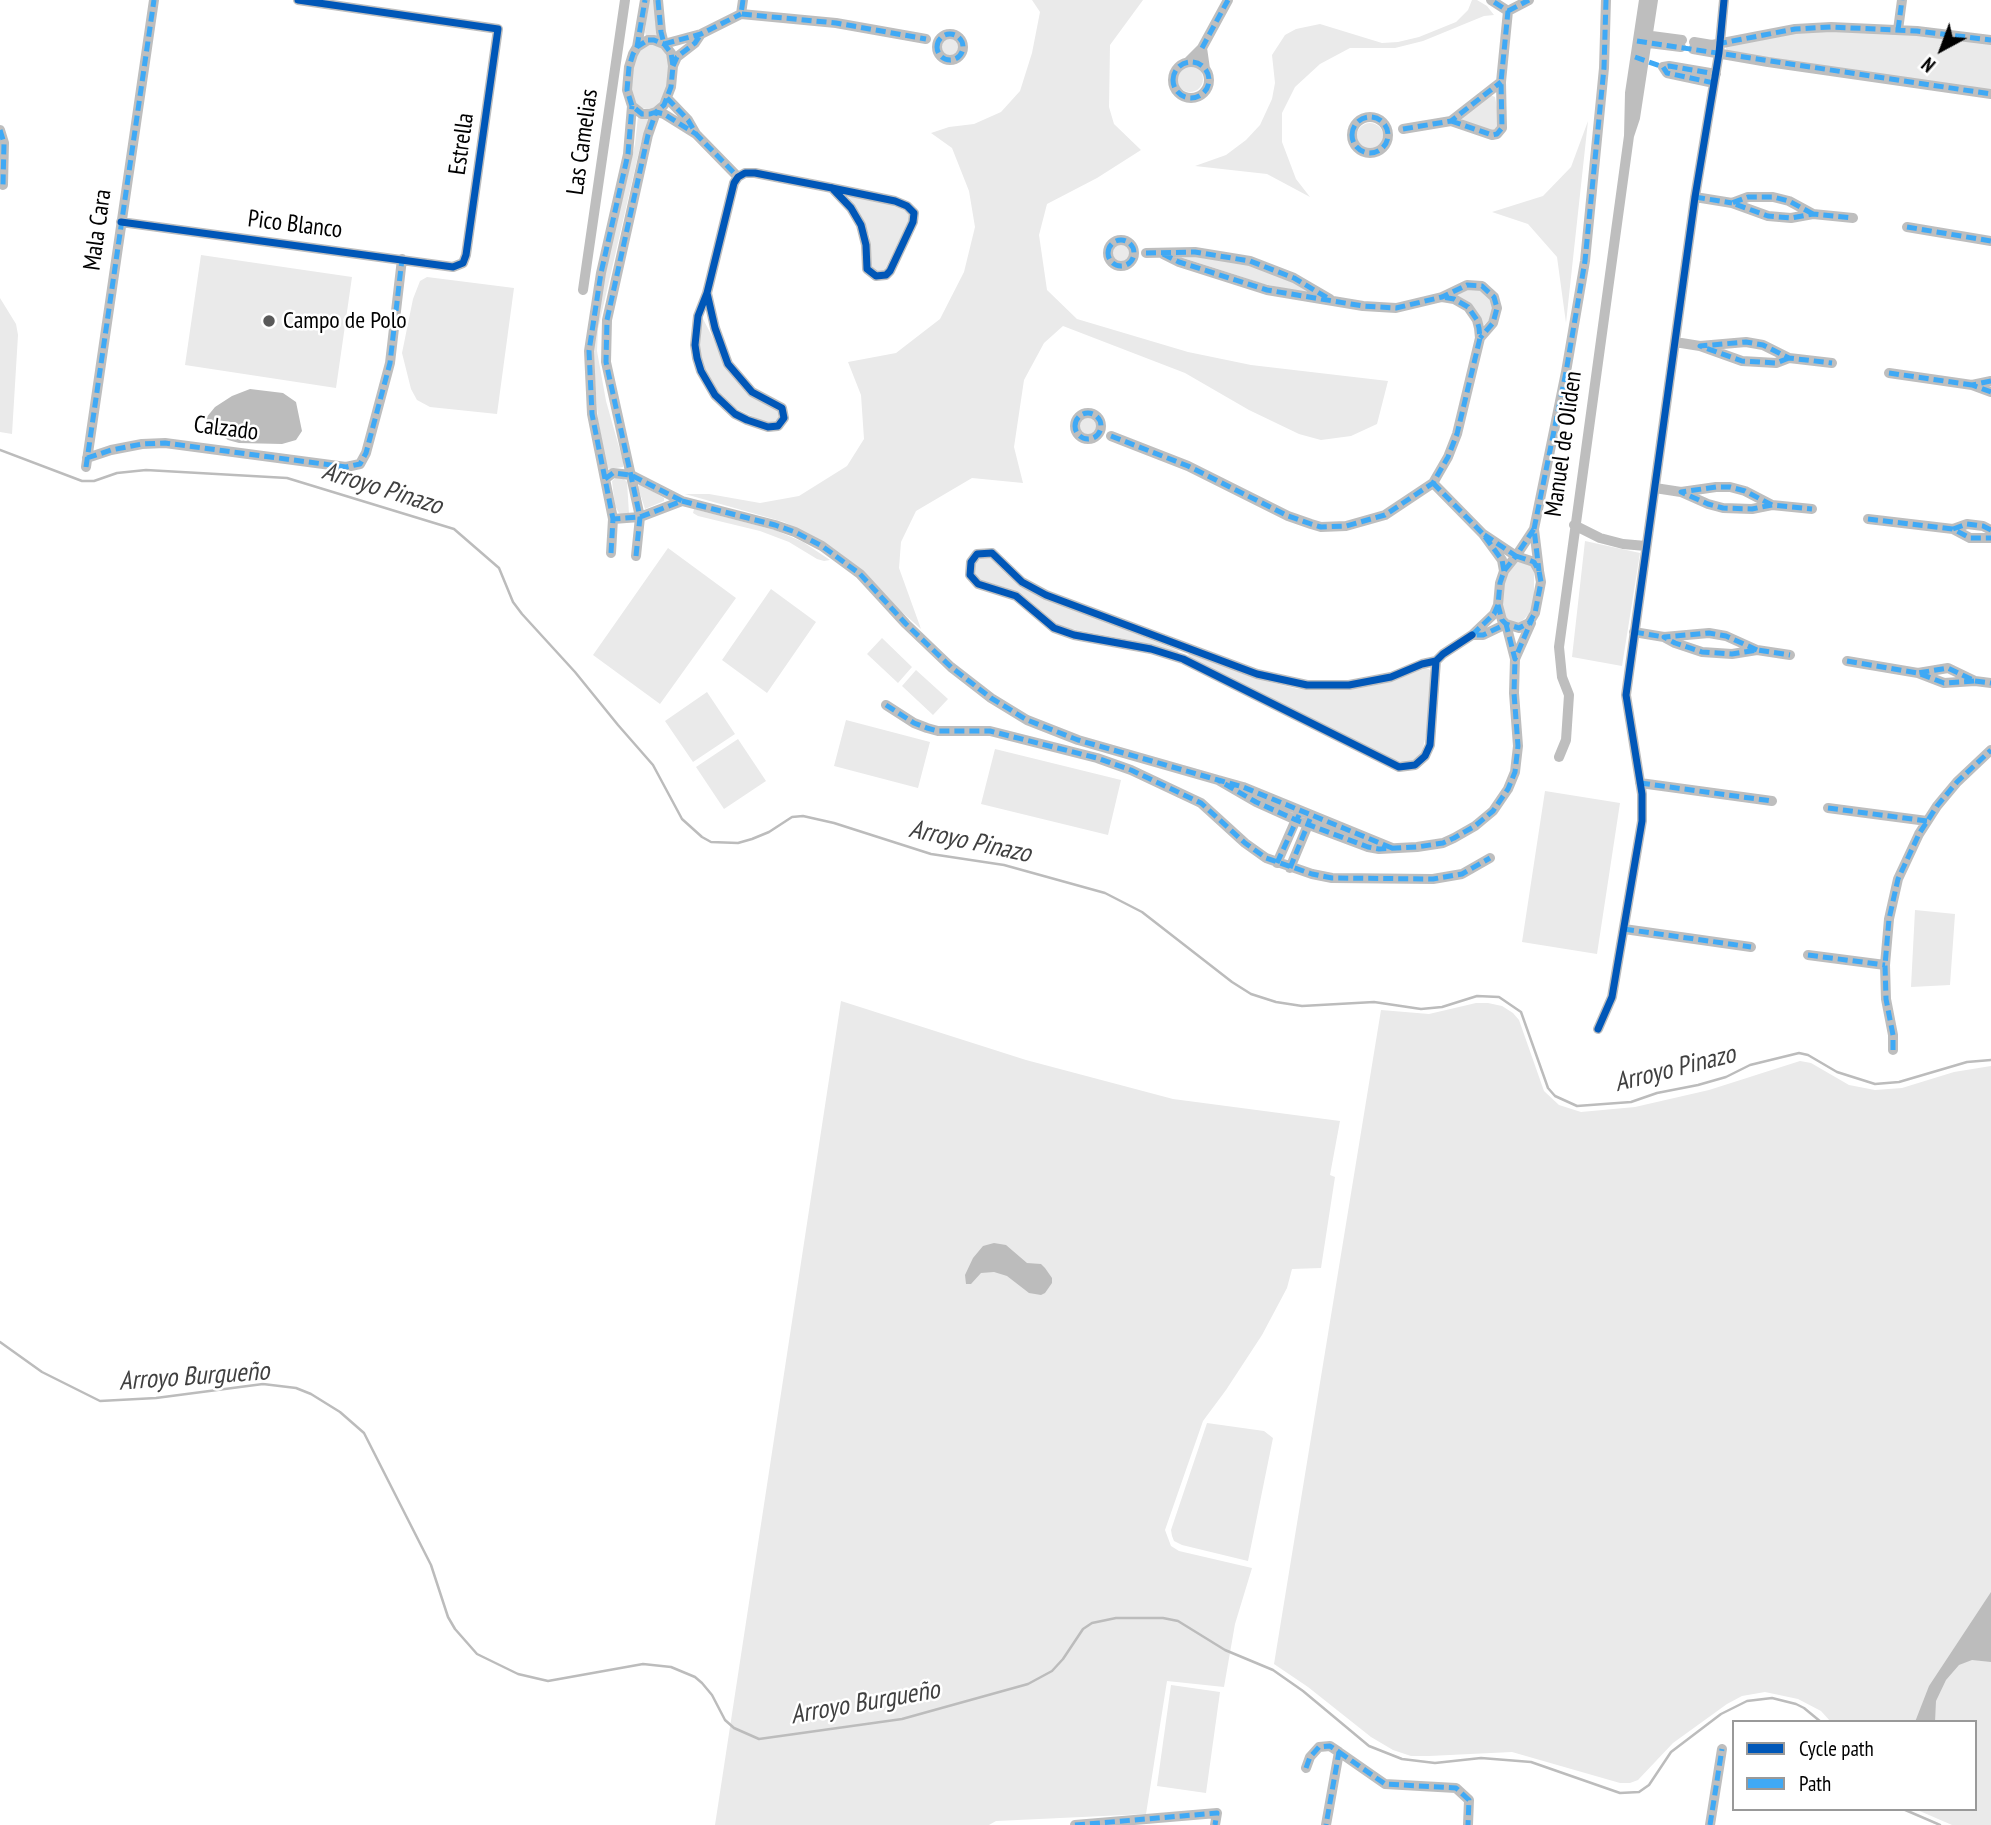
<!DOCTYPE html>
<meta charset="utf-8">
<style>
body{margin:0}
#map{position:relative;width:1991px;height:1825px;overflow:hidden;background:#fff;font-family:"PT Sans Narrow",sans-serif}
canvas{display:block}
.legend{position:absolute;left:1732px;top:1720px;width:245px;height:91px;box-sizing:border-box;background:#fff;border:2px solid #999;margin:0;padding:9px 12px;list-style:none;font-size:21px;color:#000}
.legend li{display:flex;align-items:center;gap:14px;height:35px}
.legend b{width:35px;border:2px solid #999}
.north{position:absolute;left:1907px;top:14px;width:70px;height:70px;-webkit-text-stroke:5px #fff;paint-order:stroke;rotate:221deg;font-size:19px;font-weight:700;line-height:28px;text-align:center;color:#000}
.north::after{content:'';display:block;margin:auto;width:24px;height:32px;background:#000;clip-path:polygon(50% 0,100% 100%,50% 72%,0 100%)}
</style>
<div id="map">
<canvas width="1991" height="1825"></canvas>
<ul class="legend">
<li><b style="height:9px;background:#0057b8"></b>Cycle path</li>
<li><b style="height:9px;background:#3fa9f5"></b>Path</li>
</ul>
<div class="north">N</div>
</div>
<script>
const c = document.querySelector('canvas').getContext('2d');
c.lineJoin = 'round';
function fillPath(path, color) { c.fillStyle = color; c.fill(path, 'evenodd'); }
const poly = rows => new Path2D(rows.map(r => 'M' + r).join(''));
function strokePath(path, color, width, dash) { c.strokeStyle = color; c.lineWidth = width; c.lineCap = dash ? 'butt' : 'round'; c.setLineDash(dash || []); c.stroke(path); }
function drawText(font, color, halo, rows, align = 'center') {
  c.font = font + ' "PT Sans Narrow",sans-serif'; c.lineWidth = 5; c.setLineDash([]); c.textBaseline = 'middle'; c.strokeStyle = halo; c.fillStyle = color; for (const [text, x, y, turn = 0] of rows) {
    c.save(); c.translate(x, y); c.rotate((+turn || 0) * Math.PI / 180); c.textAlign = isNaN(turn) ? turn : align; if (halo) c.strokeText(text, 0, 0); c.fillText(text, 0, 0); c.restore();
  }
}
const green = poly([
 [649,0,654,0,658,37,646,36,645,32],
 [1032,0,1143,0,1110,45,1109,107,1114,124,1141,150,1097,178,1047,204,1039,235,1047,290,1077,319,1188,352,1251,365,1388,381,1377,424,1351,436,1321,440,1299,434,1249,410,1185,373,1063,326,1044,343,1024,380,1014,447,1023,483,972,478,916,511,901,542,899,568,921,629,823,542,784,522,685,494,709,494,760,503,799,496,847,466,864,439,861,395,848,362,896,353,940,319,964,272,975,227,969,191,952,148,931,133,949,127,974,124,1001,112,1020,91,1032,53,1040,12],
 [1472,0,1477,0,1487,6,1494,15,1484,16,1423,41,1395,48,1350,48,1320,64,1295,87,1282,113,1282,142,1296,179,1310,197,1267,174,1195,166,1226,155,1246,140,1260,125,1272,99,1275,83,1272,55,1285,35,1296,29,1320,24,1382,43,1398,42,1419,37,1456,22,1468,10],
 [1831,27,1991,40,1991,94,1728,54,1726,48,1726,45],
 '940 46a10 10 0 1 1 20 0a10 10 0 1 1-20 0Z',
 [649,42,661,45,669,61,666,95,652,110,642,108,635,102,631,88,631,75,638,50],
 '1177 79a13 13 0 1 1 26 0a13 13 0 1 1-26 0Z',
 [1490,95,1495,97,1497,108,1498,125,1495,130,1490,131,1463,122,1462,118],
 [638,116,650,120,641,143,598,329,597,351,606,401,623,461,623,467,610,469,607,468,598,419,593,355,599,301,635,144],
 [1588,121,1566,323,1557,257,1528,224,1492,212,1543,196,1571,167],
 '1357 136a13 13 0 1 1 26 0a13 13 0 1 1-26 0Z',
 [849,195,895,204,909,214,909,221,884,271,878,272,873,269,870,262,870,237,859,212,847,198],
 '1111 253a10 10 0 1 1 20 0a10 10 0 1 1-20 0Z',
 [1180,254,1245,263,1301,286,1310,294,1264,284,1177,256],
 [201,255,352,277,336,388,185,365],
 [427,277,514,288,497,414,430,407,417,400,411,389,402,353,413,299,420,281],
 [1479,288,1492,298,1493,316,1482,327,1452,294,1456,291],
 [0,298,16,324,18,335,12,434,0,432],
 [701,315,730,371,778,408,781,413,777,420,768,423,758,419,735,408,719,394,707,375,702,361,698,345],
 '1078 426a10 10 0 1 1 20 0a10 10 0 1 1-20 0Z',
 [615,478,623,478,627,482,629,514,623,515,619,513,615,506,612,481],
 [640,484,664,498,664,501,645,509,638,487],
 [694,509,775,530,803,542,830,560,824,561,817,559,789,542,760,531,698,516,693,513],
 [1585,541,1640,553,1622,666,1572,657],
 [668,548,736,598,660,704,593,655],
 [983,556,987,556,994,559,1020,587,1179,651,1176,654,1130,640,1061,627,1007,588,976,579,973,565],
 [1517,561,1530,564,1534,570,1534,603,1529,614,1520,623,1512,623,1503,615,1501,606,1503,580],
 [771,589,816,622,767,693,722,660],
 [882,638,912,667,898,683,867,654],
 [1190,653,1270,682,1298,689,1334,690,1425,668,1429,669,1431,672,1428,725,1422,753,1417,759,1406,763,1392,759,1192,659,1188,655],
 [916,670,948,699,933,715,902,686],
 [707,692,735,734,693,762,665,721],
 [846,720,930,742,918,788,834,766],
 [738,739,766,781,724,809,696,767],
 [995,749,1121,780,1108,835,981,804],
 [1545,791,1620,803,1597,954,1522,942],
 [1915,910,1955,914,1950,985,1911,987],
 [841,1001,1026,1060,1173,1099,1340,1121,1330,1175,1335,1177,1321,1268,1292,1269,1287,1288,1262,1335,1226,1390,1203,1421,1165,1530,1171,1546,1179,1551,1252,1568,1235,1624,1224,1687,1167,1681,1146,1814,996,1821,989,1825,715,1825],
 [1476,1003,1488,1003,1502,1006,1513,1013,1519,1020,1544,1091,1559,1105,1581,1112,1635,1107,1709,1090,1800,1061,1811,1063,1849,1085,1875,1090,1902,1088,1954,1072,1991,1066,1991,1825,1952,1825,1915,1809,1975,1809,1975,1722,1831,1722,1821,1711,1798,1699,1765,1692,1742,1696,1727,1704,1673,1743,1638,1780,1630,1783,1620,1783,1512,1752,1429,1756,1411,1756,1393,1750,1371,1737,1308,1687,1274,1664,1381,1010,1429,1014],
 [1207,1423,1264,1431,1273,1438,1248,1561,1182,1545,1174,1541,1172,1536,1171,1530],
 [1171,1685,1220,1692,1206,1793,1157,1786]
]);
const water = poly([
 [250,389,283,393,296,402,302,431,296,440,282,444,239,443,228,440,210,428,206,418,215,407,232,396],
 [994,1243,1006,1245,1027,1263,1041,1264,1045,1268,1052,1278,1052,1283,1045,1293,1041,1295,1029,1293,1007,1276,994,1272,981,1273,971,1284,966,1284,965,1275,973,1258,983,1246],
 [1991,1592,1991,1662,1972,1660,1959,1665,1946,1680,1936,1701,1935,1722,1915,1722,1929,1686]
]);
const stream = poly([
 [0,450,82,481,94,481,117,473,146,470,287,478,454,529,499,568,513,602,522,614,575,672,618,725,653,765,682,819,702,837,711,842,738,843,752,839,769,832,792,817,803,816,834,823,931,854,1004,865,1105,893,1142,912,1232,982,1251,994,1276,1002,1302,1006,1374,1002,1421,1009,1442,1007,1477,996,1499,997,1521,1012,1548,1088,1555,1096,1577,1106,1631,1102,1657,1093,1698,1085,1726,1077,1750,1065,1799,1053,1808,1055,1837,1072,1875,1084,1899,1082,1967,1062,1991,1060],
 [0,1342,42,1372,100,1401,156,1398,263,1384,296,1388,311,1394,340,1412,364,1433,431,1565,448,1617,455,1629,477,1654,518,1674,548,1681,643,1664,671,1667,695,1677,702,1683,712,1695,725,1720,734,1728,759,1739,902,1719,1028,1684,1052,1671,1063,1659,1083,1629,1092,1623,1116,1618,1163,1618,1178,1621,1225,1650,1273,1670,1303,1691,1369,1746,1402,1759,1435,1763,1481,1758,1531,1762,1620,1793,1639,1792,1649,1785,1671,1752,1721,1714,1747,1701,1772,1698,1796,1704,1804,1708,1821,1722],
 [1903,1809,1940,1825]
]);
const minor = poly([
 [658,0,661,32,664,44,701,34,741,14],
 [743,0,741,14,836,23,926,39],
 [1644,0,1630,93,1629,136,1635,118,1653,0],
 [1508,11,1529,0],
 [1898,30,1902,0],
 '937 47a13 13 0 1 1 26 0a13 13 0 1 1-26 0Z',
 [1644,35,1682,40],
 [648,40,654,40,664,44,671,53,673,66,671,87,664,105,656,112,650,114,642,114,632,106,627,90,629,67,633,54,637,47,648,40],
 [1641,42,1681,47],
 [1694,42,1712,45,1795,29,1831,27,1917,31,1991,40],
 [637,47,645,0],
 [1202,48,1228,0],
 [1693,49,1768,62,1991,94],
 [1188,62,1202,48,1205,69],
 '1173 80a18 18 0 1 1 36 0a18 18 0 1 1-36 0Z',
 [673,66,677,57,695,43,701,34],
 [1714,83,1667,73,1663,67,1669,66,1716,74],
 [667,98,688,120,696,134,738,177],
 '1352 135a18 18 0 1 1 36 0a18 18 0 1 1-36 0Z',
 [1451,121,1492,135,1497,134,1502,128,1501,82,1508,11,1491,0],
 [1403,129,1451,121,1501,82],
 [0,130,4,143,3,185],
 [1695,197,1732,203],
 [1813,214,1789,201,1773,197,1748,197,1732,203,1768,216,1791,218,1813,214,1853,218],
 [121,222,453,267,463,263,466,255,498,29,298,0],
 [1907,227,1991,241],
 '1108 253a13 13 0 1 1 26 0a13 13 0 1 1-26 0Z',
 [1146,253,1195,252,1250,261,1294,278,1330,299],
 [1163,254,1179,262,1267,290,1363,306,1396,308,1442,297,1467,285,1482,286,1494,297,1497,308,1493,323,1480,338],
 [583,290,625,0],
 [707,293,715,328,728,364,752,392,782,408,784,418,778,426,768,427,747,420,735,414,715,395,701,371,697,358,695,345,698,316,707,293,734,183,738,177,745,173,755,173,832,188,895,201,907,206,914,213,913,222,890,271,886,275,876,276,867,269,866,245,861,225,851,208,832,188],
 [1675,342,1700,346],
 [1789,358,1776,363,1742,361,1700,346,1746,342,1763,345,1789,358,1832,363],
 [1889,373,1972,385],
 [1991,381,1972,385,1991,392],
 '1075 426a13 13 0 1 1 26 0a13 13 0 1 1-26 0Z',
 [1111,436,1188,466,1288,516,1311,524,1321,527,1346,526,1385,515,1433,483,1448,457,1457,434,1480,338,1479,328,1477,320,1468,307,1454,299,1442,297],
 [87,458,111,450,142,444,165,443,346,467,360,464,366,453,390,363,402,259],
 [86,467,154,0],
 [605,479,613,473,631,475,682,501,640,517,613,519],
 [1433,483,1483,534],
 [1655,488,1681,492],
 [682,501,775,525,795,532,822,546,860,574,906,624,951,667,991,698,1027,720,1078,740,1218,780],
 [1772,505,1745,491,1730,487,1716,487,1681,492,1708,504,1723,508,1752,509,1772,505,1812,509],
 [1868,519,1953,529],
 [1574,525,1600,538,1623,544,1646,546],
 [1534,529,1566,372,1585,261,1604,68,1606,0],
 [1991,530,1983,526,1967,524,1953,529,1970,538,1991,538],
 [611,553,613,519,592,414,589,351,601,273,628,154,632,106],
 [636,556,640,517,606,362,607,320,648,135,656,112,664,114,696,134],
 [1516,556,1534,562,1539,571,1541,582,1535,613,1529,623,1519,628,1506,624,1502,620,1498,605,1500,583,1504,571,1516,556],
 [1504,571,1502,560,1483,534,1516,556,1534,529,1539,570],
 [1498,605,1494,614,1472,635,1483,635,1506,624,1515,659,1531,623],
 [1634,632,1664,637],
 [1757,650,1726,636,1709,633,1664,637,1675,643,1702,652,1732,654,1757,650,1790,655],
 [1436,661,1430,745,1425,756,1415,765,1399,767,1183,659,1151,649,1074,635,1054,628,1016,596,978,584,970,575,971,562,977,554,992,553,1022,582,1046,595,1257,674,1307,685,1349,685,1391,677,1422,664,1436,661,1443,654,1472,635],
 [1847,661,1918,673,1944,683,1975,681,1948,668,1918,673],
 [1975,681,1991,683],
 [886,705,914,723,927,728,938,731,990,731,1097,758,1131,770,1201,803,1245,843,1266,858,1312,874,1332,878,1433,879,1462,874,1490,858],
 [1559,757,1566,740,1569,695,1562,677,1559,647,1629,136],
 [1640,783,1772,801],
 [1828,808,1927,821],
 [1392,848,1243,787,1218,780,1256,802,1296,820,1368,847,1379,849,1417,847,1443,843,1454,838,1475,826,1493,811,1508,789,1515,772,1518,746,1514,693,1515,659],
 [1277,863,1298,815],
 [1290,868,1310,820],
 [1624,929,1751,947],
 [1808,955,1885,965],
 [1598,1029,1612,997,1642,821,1642,794,1626,695,1695,197,1719,53,1724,0],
 [1893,1050,1893,1035,1886,999,1885,965,1889,919,1898,879,1919,834,1937,806,1957,782,1991,750],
 [1339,1752,1385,1784,1456,1788,1469,1800,1468,1825],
 [1306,1768,1310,1757,1319,1747,1330,1746,1339,1752,1326,1825],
 [1075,1825,1217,1813,1215,1825],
 [1710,1825,1722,1749]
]);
const quiet = poly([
 [658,0,661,32,664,44,701,34,741,14],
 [743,0,741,14,836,23,926,39],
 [1508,11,1529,0],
 [1898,30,1902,0],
 '937 47a13 13 0 1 1 26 0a13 13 0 1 1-26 0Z',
 [648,40,654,40,664,44,671,53,673,66,671,87,664,105,656,112,650,114,642,114,632,106,627,90,629,67,633,54,637,47,648,40],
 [1637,41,1991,94],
 [1717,44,1795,29,1831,27,1917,31,1991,40],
 [637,47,645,0],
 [1202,48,1228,0],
 [1635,57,1663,67],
 '1173 80a18 18 0 1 1 36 0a18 18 0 1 1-36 0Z',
 [673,66,677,57,695,43,701,34],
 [1714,83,1667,73,1663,67,1669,66,1716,74],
 [667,98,688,120,696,134,738,177],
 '1352 135a18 18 0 1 1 36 0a18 18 0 1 1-36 0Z',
 [1451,121,1492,135,1497,134,1502,128,1501,82,1508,11,1491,0],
 [1403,129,1451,121,1501,82],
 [0,130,4,143,3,185],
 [1695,197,1732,203],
 [1813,214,1789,201,1773,197,1748,197,1732,203,1768,216,1791,218,1813,214,1853,218],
 [1907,227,1991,241],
 '1108 253a13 13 0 1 1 26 0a13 13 0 1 1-26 0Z',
 [1146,253,1195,252,1250,261,1294,278,1331,300],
 [1163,254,1179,262,1267,290,1363,306,1396,308,1442,297,1467,285,1482,286,1494,297,1497,308,1493,323,1480,338],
 [1789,358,1776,363,1742,361,1700,346,1746,342,1763,345,1789,358,1832,363],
 [1889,373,1972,385],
 [1991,381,1972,385,1991,392],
 '1075 426a13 13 0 1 1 26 0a13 13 0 1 1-26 0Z',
 [1111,436,1188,466,1288,516,1311,524,1321,527,1346,526,1385,515,1433,483,1448,457,1457,434,1480,338,1479,328,1477,320,1468,307,1454,299,1442,297],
 [87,458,111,450,142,444,165,443,346,467,360,464,366,453,390,363,402,259],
 [86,467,154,0],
 [605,479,613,473,631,475,682,501,640,517,613,519],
 [1433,483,1483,534],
 [682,501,775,525,795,532,822,546,860,574,906,624,951,667,991,698,1027,720,1078,740,1218,780],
 [1772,505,1745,491,1730,487,1716,487,1681,492,1708,504,1723,508,1752,509,1772,505,1812,509],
 [1868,519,1953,529],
 [1534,529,1566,372,1585,261,1604,68,1606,0],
 [1991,530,1983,526,1967,524,1953,529,1970,538,1991,538],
 [611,553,613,519,592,414,589,351,601,273,628,154,632,106],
 [636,556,640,517,606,362,607,320,648,135,656,112,664,114,696,134],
 [1516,556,1534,562,1539,571,1541,582,1535,613,1529,623,1519,628,1506,624,1502,620,1498,605,1500,583,1504,571,1516,556],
 [1504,571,1502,560,1483,534,1516,556,1534,529,1539,571],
 [1498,605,1494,614,1472,635,1483,635,1506,624,1515,659,1532,619],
 [1634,632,1664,637],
 [1757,650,1726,636,1709,633,1664,637,1675,643,1702,652,1732,654,1757,650,1790,655],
 [1847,661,1918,673,1944,683,1975,681,1948,668,1918,673],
 [1975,681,1991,683],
 [886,705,914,723,927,728,938,731,990,731,1097,758,1131,770,1201,803,1245,843,1266,858,1312,874,1332,878,1433,879,1462,874,1490,858],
 [1640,783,1772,801],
 [1828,808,1927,821],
 [1392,848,1243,787,1218,780,1256,802,1296,820,1368,847,1379,849,1417,847,1443,843,1454,838,1475,826,1493,811,1508,789,1515,772,1518,746,1514,693,1515,659],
 [1277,863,1299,815],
 [1290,868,1310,819],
 [1624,929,1751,947],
 [1808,955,1885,965],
 [1893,1050,1893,1035,1886,999,1885,965,1889,919,1898,879,1919,834,1937,806,1957,782,1991,750],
 [1339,1752,1385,1784,1456,1788,1469,1800,1468,1825],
 [1306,1768,1310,1757,1319,1747,1330,1746,1339,1752,1326,1825],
 [1075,1825,1217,1813,1215,1825],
 [1710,1825,1722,1749]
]);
const cycleway = poly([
 [121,222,453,267,463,263,466,255,498,29,298,0],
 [707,293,715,328,728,364,752,392,782,408,784,418,778,426,768,427,747,420,735,414,715,395,701,371,697,358,695,345,698,316,707,293,734,183,738,177,745,173,755,173,832,188,895,201,907,206,914,213,913,222,890,271,886,275,876,276,867,269,866,245,861,225,851,208,832,188],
 [1436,661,1430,745,1425,756,1415,765,1399,767,1183,659,1151,649,1074,635,1054,628,1016,596,978,584,970,575,971,562,977,554,992,553,1022,582,1046,595,1257,674,1307,685,1349,685,1391,677,1422,664,1436,661,1443,654,1472,635],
 [1598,1029,1612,997,1642,821,1642,794,1626,695,1695,197,1719,53,1724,0]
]);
const markers = [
 [269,321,7,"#595959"]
];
const streetNames = [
 ["Las Camelias",583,142,-82],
 ["Estrella",462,144,-82],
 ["Pico Blanco",295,225,7],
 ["Mala Cara",98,230,-82],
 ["Calzado",226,429,7],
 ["Manuel de Oliden",1564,444,-82]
];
const poiNames = [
 ["Campo de Polo",283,321]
];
const waterNames = [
 ["Arroyo Pinazo",382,489,17],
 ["Arroyo Pinazo",970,842,12],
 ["Arroyo Pinazo",1675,1069,-14],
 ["Arroyo Burgueño",194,1377,-4],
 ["Arroyo Burgueño",865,1703,-10]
];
fillPath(green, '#eaeaea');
fillPath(water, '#bcbcbc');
strokePath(stream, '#bcbcbc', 2.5);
strokePath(minor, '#bebebe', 10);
strokePath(quiet, '#3fa9f5', 5, [10, 5]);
strokePath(cycleway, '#0057b8', 7);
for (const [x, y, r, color] of markers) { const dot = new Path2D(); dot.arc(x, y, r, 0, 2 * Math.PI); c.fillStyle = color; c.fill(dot); strokePath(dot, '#fff', 2.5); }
drawText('24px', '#000', '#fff', streetNames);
drawText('24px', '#000', '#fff', poiNames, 'left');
drawText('italic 26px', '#404040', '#fff', waterNames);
</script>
